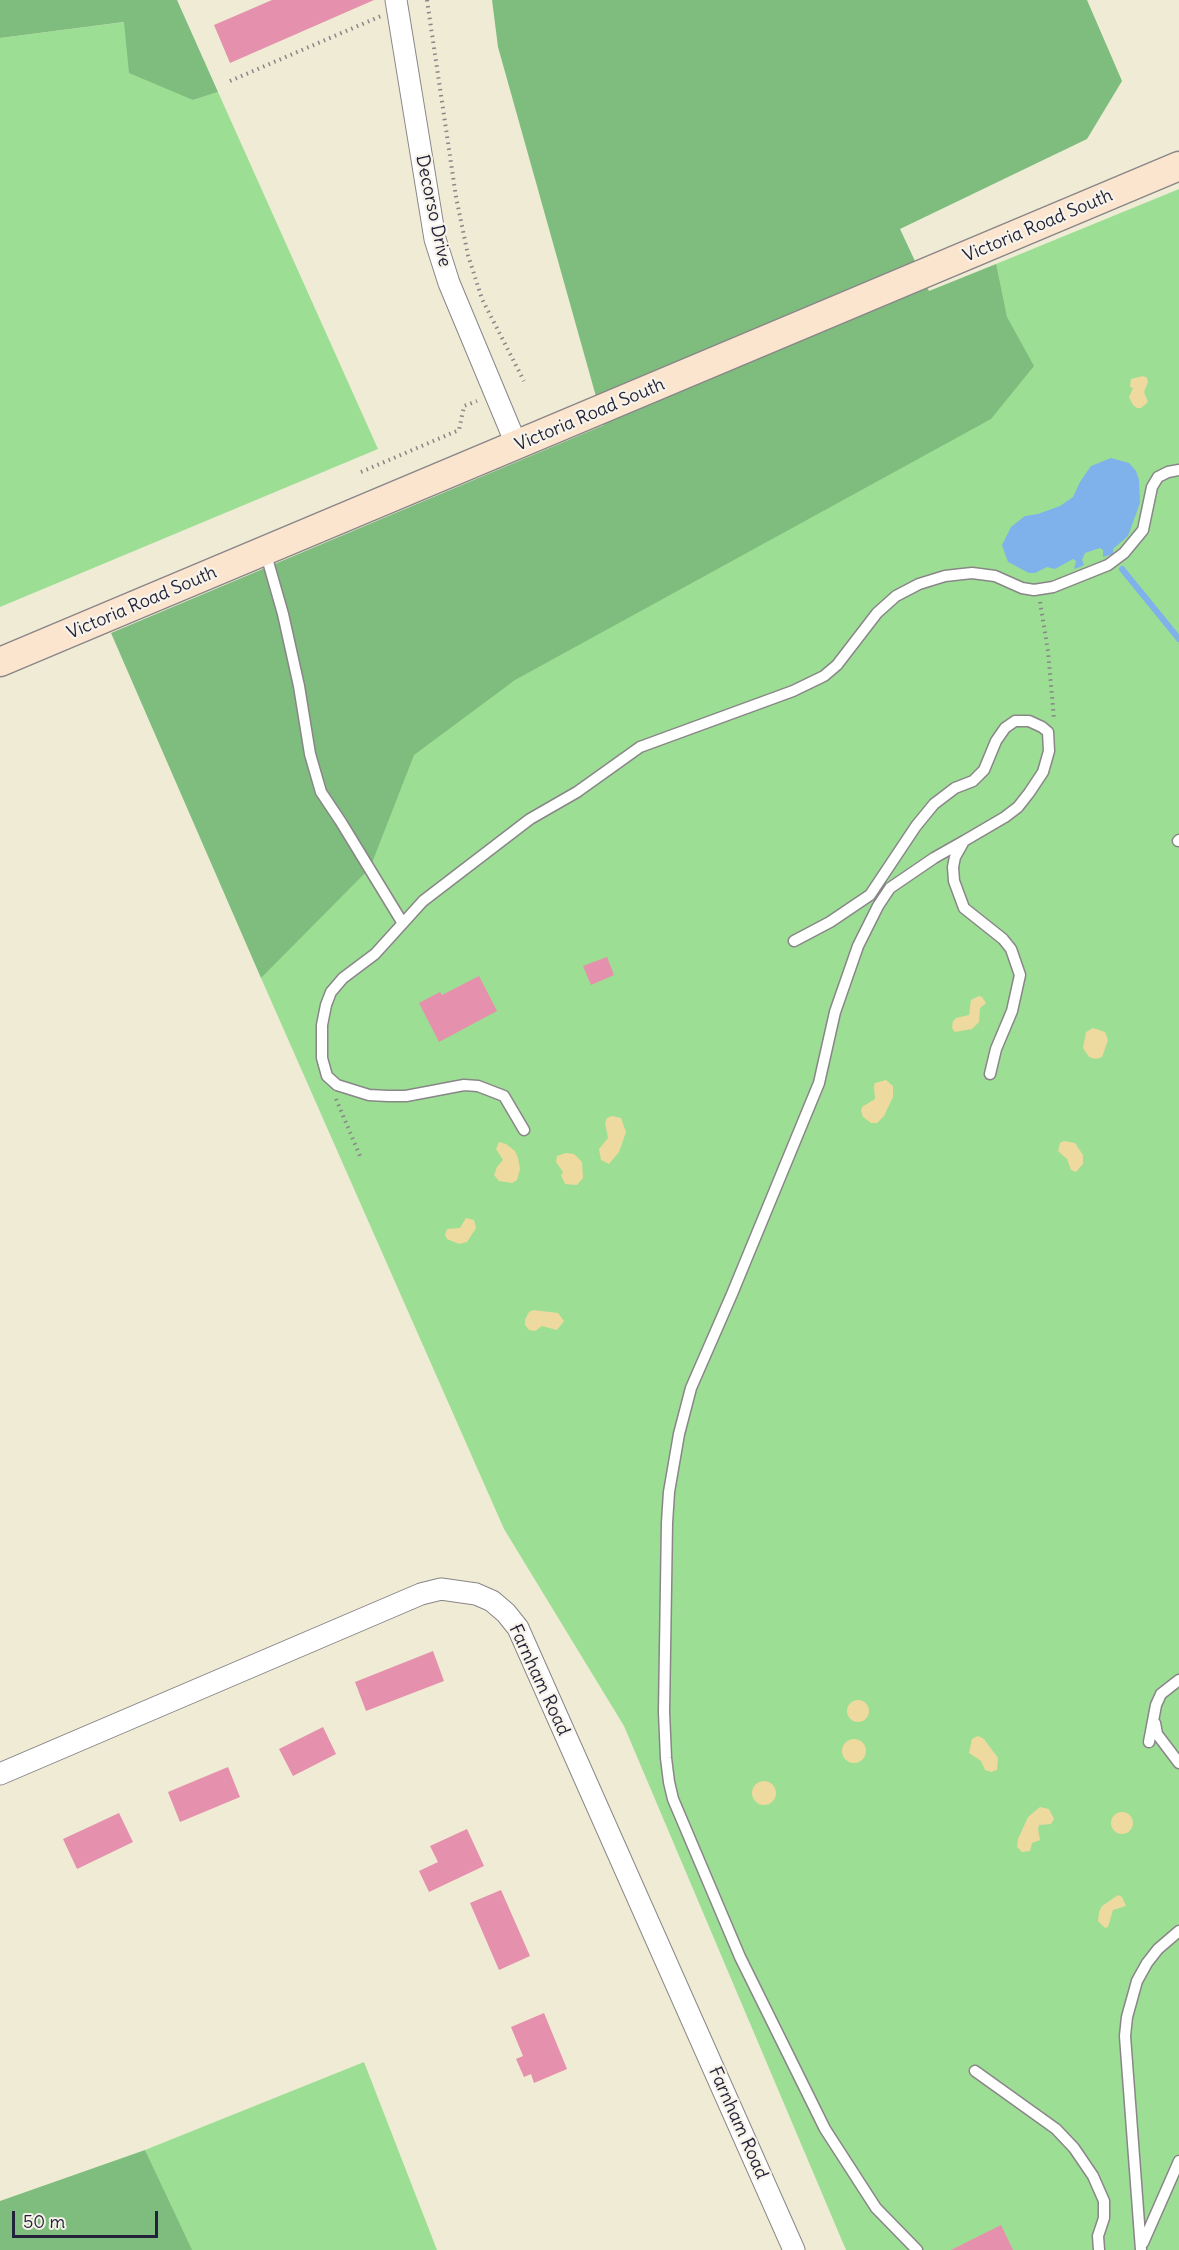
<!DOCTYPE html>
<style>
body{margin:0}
#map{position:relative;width:1179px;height:2250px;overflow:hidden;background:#f0ebd5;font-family:Delius,sans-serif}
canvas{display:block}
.scale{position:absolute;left:12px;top:2211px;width:146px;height:27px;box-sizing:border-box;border:3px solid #22223b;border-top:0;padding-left:8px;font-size:18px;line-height:21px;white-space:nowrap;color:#22223b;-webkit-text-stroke:4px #f7f3e8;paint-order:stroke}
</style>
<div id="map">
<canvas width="1179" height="2250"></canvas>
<div class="scale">50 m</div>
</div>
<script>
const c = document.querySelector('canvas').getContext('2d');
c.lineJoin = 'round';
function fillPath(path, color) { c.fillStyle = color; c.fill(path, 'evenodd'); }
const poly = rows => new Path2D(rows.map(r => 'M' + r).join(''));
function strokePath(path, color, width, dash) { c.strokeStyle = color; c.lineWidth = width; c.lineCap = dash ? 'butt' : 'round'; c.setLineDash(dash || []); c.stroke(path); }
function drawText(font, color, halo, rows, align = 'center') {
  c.font = font + ' Delius,sans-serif'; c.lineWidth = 4.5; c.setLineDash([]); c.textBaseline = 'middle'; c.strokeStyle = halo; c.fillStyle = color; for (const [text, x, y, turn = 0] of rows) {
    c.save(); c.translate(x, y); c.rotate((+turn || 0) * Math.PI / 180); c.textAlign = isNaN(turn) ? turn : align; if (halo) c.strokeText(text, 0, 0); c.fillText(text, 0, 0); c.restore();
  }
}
const green = poly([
 [125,22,193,100,218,92,378,449,0,607,0,38],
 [1179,189,1179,2250,846,2250,624,1726,504,1529,261,978,382,742,992,396,996,264],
 [364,2062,437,2250,189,2250,145,2150]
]);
const forest = poly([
 [0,0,177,0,218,92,193,100,129,73,124,22,0,38],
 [492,0,1087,0,1122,81,1087,139,900,229,929,291,996,264,1007,317,1034,366,991,419,515,680,414,755,370,868,261,978,111,633,604,425,498,47],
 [145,2150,192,2250,0,2250,0,2201]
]);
const sand = poly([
 [1143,376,1147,378,1148,382,1144,392,1148,402,1141,408,1137,408,1133,405,1129,397,1133,388,1130,387,1131,379],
 [979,996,982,997,986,1003,980,1008,979,1022,972,1029,955,1032,952,1028,953,1021,956,1018,969,1015,971,1000],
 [1093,1028,1105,1032,1108,1040,1102,1057,1096,1059,1089,1057,1083,1048,1086,1032],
 [886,1080,893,1086,893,1097,884,1116,877,1123,871,1123,863,1117,861,1111,862,1107,875,1099,874,1086,875,1083],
 [612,1116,621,1118,626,1132,619,1152,609,1164,601,1160,599,1149,608,1138,605,1123,607,1118],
 [1064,1141,1075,1143,1083,1155,1083,1164,1076,1172,1071,1170,1067,1159,1058,1151,1060,1143],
 [499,1142,506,1144,515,1151,518,1158,520,1169,517,1180,512,1183,499,1181,494,1175,497,1167,503,1160,496,1149],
 [566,1153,574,1154,582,1162,583,1178,577,1185,565,1184,561,1175,563,1172,556,1162,557,1156],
 [466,1218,474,1220,476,1228,467,1242,459,1244,447,1239,445,1235,447,1229,460,1228],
 [533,1310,558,1313,564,1321,557,1330,542,1326,535,1331,529,1330,525,1325,525,1320,529,1312],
 '847 1711a11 11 0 1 1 22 0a11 11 0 1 1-22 0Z',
 [978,1736,984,1739,998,1758,997,1770,991,1772,985,1770,981,1761,969,1753,972,1739],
 '842 1751a12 12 0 1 1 24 0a12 12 0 1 1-24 0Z',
 '752 1793a12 12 0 1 1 24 0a12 12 0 1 1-24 0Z',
 [1040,1807,1049,1809,1054,1819,1051,1824,1039,1825,1038,1829,1040,1840,1032,1843,1030,1851,1022,1852,1017,1847,1018,1839,1028,1817],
 '1111 1823a11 11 0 1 1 22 0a11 11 0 1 1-22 0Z',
 [1118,1895,1122,1897,1126,1906,1113,1910,1108,1927,1105,1928,1098,1921,1099,1912,1102,1906]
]);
const water = poly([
 [1111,458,1129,463,1136,471,1139,480,1140,503,1128,536,1113,549,1113,554,1103,557,1103,550,1100,548,1085,553,1082,560,1084,565,1080,567,1074,569,1076,561,1073,559,1055,569,1047,567,1035,573,1029,573,1008,562,1002,545,1011,527,1025,516,1038,514,1060,506,1073,497,1080,482,1091,466]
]);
const stream = poly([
 [1122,569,1179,639]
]);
const building = poly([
 [272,0,374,0,230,63,214,25],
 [607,957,614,975,591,985,583,966],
 [479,976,497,1011,439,1042,419,1003,440,992,442,995],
 [433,1651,444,1681,366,1711,355,1682],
 [323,1727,336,1754,293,1776,279,1749],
 [228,1767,240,1797,180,1822,168,1792],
 [119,1813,133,1842,77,1869,63,1839],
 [467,1829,484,1866,429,1892,419,1871,438,1862,430,1846],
 [501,1890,530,1956,499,1970,470,1903],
 [544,2013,567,2069,534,2083,531,2074,524,2077,516,2059,523,2056,511,2027],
 [1001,2225,1013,2250,951,2250]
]);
const path = poly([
 [427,0,456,197,468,255,482,299,524,381],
 [230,81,381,16],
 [361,472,459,430,464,406,477,401],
 [1040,602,1048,651,1054,719],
 [336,1099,360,1156]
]);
const service = poly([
 [265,551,283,614,299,686,310,754,321,792,341,822,402,922],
 [1178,841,1179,840],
 [794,941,830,922,870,895,916,826,934,804,955,788,973,781,984,770,996,741,1005,728,1015,721,1029,721,1042,727,1048,732,1049,751,1043,772,1029,793,1018,807,1005,817,964,841,955,857,953,867,954,881,964,908,1003,939,1011,949,1020,975,1012,1011,996,1049,990,1074],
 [524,1130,504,1096,478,1086,464,1085,406,1096,388,1096,369,1095,337,1085,327,1076,322,1058,322,1025,326,1005,331,992,343,978,375,954,423,901,530,819,577,792,640,747,793,691,824,676,837,665,877,613,896,596,919,584,945,576,972,573,995,576,1022,588,1034,590,1053,587,1108,565,1124,553,1143,530,1152,487,1158,477,1168,472,1179,470],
 [1155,1723,1157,1734,1179,1763],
 [1149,1742,1156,1705,1161,1694,1179,1680],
 [975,2071,1056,2129,1074,2148,1093,2176,1104,2201,1104,2218,1098,2236,1099,2250],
 [1143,2243,1179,2161],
 [917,2250,876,2208,825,2129,740,1957,673,1799,669,1782,666,1758,664,1712,667,1523,669,1492,679,1434,691,1388,732,1294,819,1083,835,1012,858,946,878,906,890,888,934,858,964,841],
 [1141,2250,1125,2036,1127,2017,1137,1981,1147,1963,1158,1949,1179,1931]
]);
const minor = poly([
 [396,0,435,239,449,283,517,446],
 [0,1774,421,1594,441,1589,476,1594,492,1601,506,1613,518,1628,794,2250]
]);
const secondary = poly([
 [0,662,1179,166]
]);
const streetNames = [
 ["Decorso Drive",433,211,78],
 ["Victoria Road South",1038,226,-23],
 ["Victoria Road South",590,415,-23],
 ["Victoria Road South",142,603,-23],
 ["Farnham Road",539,1680,65],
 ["Farnham Road",738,2123,66]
];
fillPath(green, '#9dde95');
fillPath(forest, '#7ebd7e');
fillPath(sand, '#eeda9e');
fillPath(water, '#7fb1eb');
strokePath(stream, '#7fb1eb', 6);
fillPath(building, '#e590ac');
strokePath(service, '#898688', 13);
strokePath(minor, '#898688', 23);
strokePath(secondary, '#898688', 31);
strokePath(path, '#898688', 4, [1.5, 4.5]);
strokePath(service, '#fff', 10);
strokePath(minor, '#fff', 21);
strokePath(secondary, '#fce5cf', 28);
drawText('18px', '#22223b', '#f7f3e8', streetNames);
</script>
